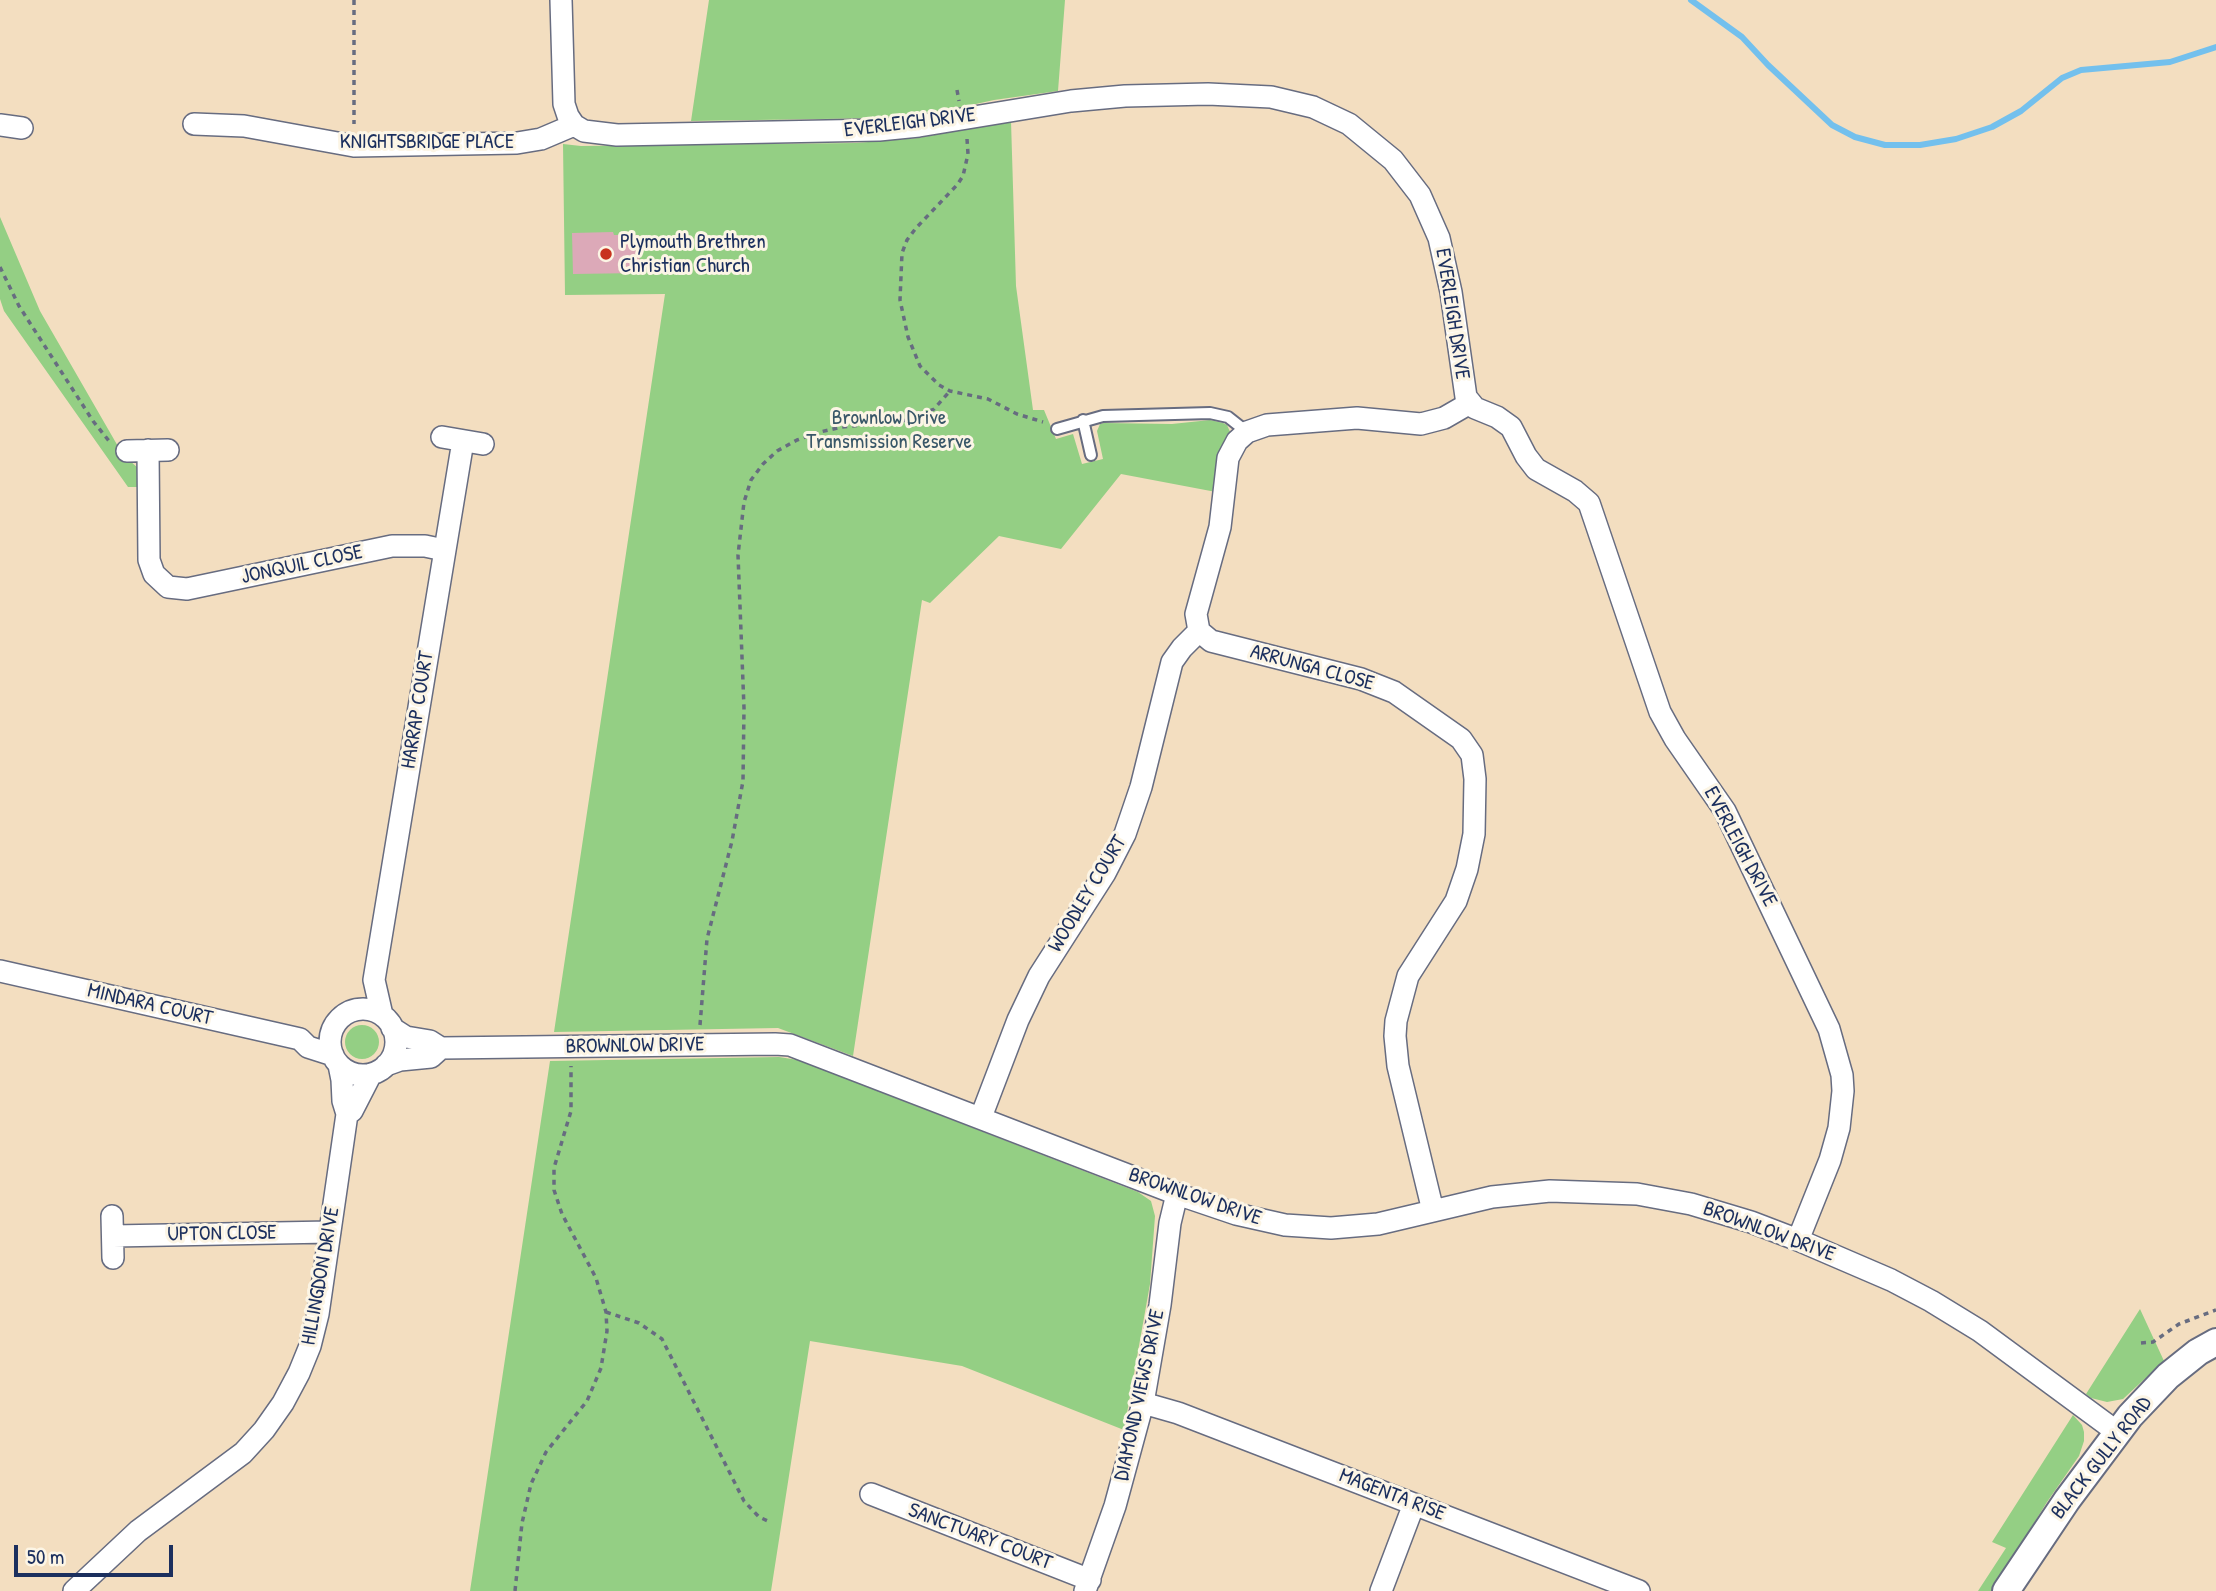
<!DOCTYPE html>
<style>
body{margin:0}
#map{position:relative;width:2216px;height:1591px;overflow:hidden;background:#f3dec0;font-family:"Patrick Hand",sans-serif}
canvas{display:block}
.scale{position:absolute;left:14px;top:1545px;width:159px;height:32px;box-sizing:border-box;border:4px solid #1b2f5e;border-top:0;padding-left:9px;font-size:21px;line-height:24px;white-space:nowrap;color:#1b2f5e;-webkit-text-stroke:5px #fcf5e5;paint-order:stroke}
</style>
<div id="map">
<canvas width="2216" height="1591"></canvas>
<div class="scale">50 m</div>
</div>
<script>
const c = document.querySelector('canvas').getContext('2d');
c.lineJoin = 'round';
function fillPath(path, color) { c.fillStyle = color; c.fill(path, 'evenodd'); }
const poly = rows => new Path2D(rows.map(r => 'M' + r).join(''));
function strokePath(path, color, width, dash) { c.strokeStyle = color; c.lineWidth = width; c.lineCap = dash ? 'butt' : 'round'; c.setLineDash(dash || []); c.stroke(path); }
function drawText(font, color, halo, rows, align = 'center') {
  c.font = font + ' "Patrick Hand",sans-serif'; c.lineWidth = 6; c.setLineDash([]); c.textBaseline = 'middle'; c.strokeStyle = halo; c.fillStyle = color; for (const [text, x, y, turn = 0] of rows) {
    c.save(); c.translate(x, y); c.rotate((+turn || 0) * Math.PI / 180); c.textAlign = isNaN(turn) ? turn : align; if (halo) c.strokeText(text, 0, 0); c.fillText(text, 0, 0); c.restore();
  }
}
const green = poly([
 [709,0,1065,0,1058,91,994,100,935,113,886,118,691,121],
 [1011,121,1016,286,1033,410,1044,410,1056,439,1073,434,1082,464,1103,459,1097,431,1100,424,1104,423,1172,424,1210,420,1223,423,1227,425,1231,434,1216,492,1121,474,1061,549,999,536,930,603,922,600,853,1056,778,1028,554,1032,665,294,565,295,563,144,581,146,856,143,918,138],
 [0,217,40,311,123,455,123,461,130,461,138,468,141,487,128,487,4,311,0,299],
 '345 1042a17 17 0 1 1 34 0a17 17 0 1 1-34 0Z',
 [779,1057,798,1060,1138,1192,1151,1201,1155,1216,1150,1284,1124,1430,962,1366,810,1341,771,1591,470,1591,550,1061],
 [2140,1309,2164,1361,2123,1399,2107,1402,2091,1398,2086,1394],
 [2073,1415,2082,1425,2084,1432,2084,1441,2079,1456,2047,1502,1992,1591,1978,1591,2006,1548,1992,1542]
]);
const stream = poly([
 [1691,0,1742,37,1768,65,1832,125,1855,137,1885,145,1920,145,1956,139,1992,127,2021,111,2062,78,2081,70,2170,62,2216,47]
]);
const building = poly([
 [613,232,614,235,639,235,640,273,573,274,572,233]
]);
const path = poly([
 [354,0,354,124],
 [957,90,959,101],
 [967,139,968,154,963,176,957,185,916,228,907,240,902,253,900,300,908,337,920,366,939,385,950,391,988,399,1017,414,1043,422],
 [0,267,19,306,93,421,109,441],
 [700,1025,707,939,732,841,743,781,744,708,738,555,744,502,751,480,763,464,777,451,797,440,820,432,842,427,909,420,934,409,950,391],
 [606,1312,639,1323,662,1339,744,1501,759,1517,768,1521],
 [2141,1343,2153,1342,2179,1324,2216,1310],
 [515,1591,522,1523,531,1484,546,1452,587,1401,601,1368,607,1331,606,1312,596,1278,562,1214,554,1190,554,1168,571,1111,571,1066]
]);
const service = poly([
 [1083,420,1091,455],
 [1057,429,1103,416,1210,413,1228,417,1247,432]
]);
const minor = poly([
 [561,0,564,104,568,116,574,125,584,131,617,135,879,130,919,126,1071,101,1125,96,1208,94,1271,97,1313,107,1349,124,1393,160,1420,195,1439,238,1451,292,1466,397,1475,408,1497,417,1511,427,1526,456,1536,469,1575,491,1589,503,1660,712,1675,739,1725,811,1829,1029,1842,1075,1843,1091,1839,1128,1830,1160,1798,1240],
 [194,124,244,126,354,146,517,143,541,139,574,125],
 [0,125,22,128],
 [442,437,483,444],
 [148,450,149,560,154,574,168,587,187,589,392,546,425,546,444,550],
 [127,451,168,450],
 [0,971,300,1039,308,1047,333,1055],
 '330 1042a33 33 0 1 1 66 0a33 33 0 1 1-66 0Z',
 [382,1015,374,980,463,441],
 [392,1028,406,1037,430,1041,441,1048,775,1044,790,1045,1177,1194,1236,1214,1285,1225,1331,1228,1378,1224,1492,1197,1550,1191,1637,1194,1691,1204,1751,1222,1798,1240,1891,1280,1931,1301,1980,1331,2117,1432],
 [386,1065,400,1060,431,1057,441,1048],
 [347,1114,352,1111,371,1074],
 [981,1117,1018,1020,1039,976,1105,873,1125,834,1141,787,1172,662,1182,648,1199,631],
 [1433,1211,1398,1066,1395,1036,1396,1021,1408,976,1456,901,1467,869,1474,834,1475,779,1472,755,1461,739,1394,692,1361,679,1211,641,1199,631,1196,614,1220,527,1228,458,1237,441,1247,432,1267,425,1357,418,1421,424,1444,418,1470,403],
 [112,1216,113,1258],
 [113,1236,330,1232],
 [1143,1403,1178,1413,1639,1591],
 [871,1494,1090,1580],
 [74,1591,138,1531,243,1453,264,1430,283,1403,299,1373,310,1346,318,1314,347,1114,343,1101,342,1080,339,1065],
 [1085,1591,1115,1506,1143,1403,1160,1305,1170,1223,1177,1194],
 [1381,1591,1414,1504]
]);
const tertiary = poly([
 [2006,1591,2067,1500,2130,1416,2168,1376,2198,1352,2216,1342]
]);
const markers = [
 [606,254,7,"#c8321e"]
];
const streetNames = [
 ["EVERLEIGH DRIVE",910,123,-7],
 ["KNIGHTSBRIDGE PLACE",427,142],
 ["EVERLEIGH DRIVE",1452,314,81],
 ["JONQUIL CLOSE",302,565,-12],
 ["ARRUNGA CLOSE",1312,668,15],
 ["HARRAP COURT",418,710,-81],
 ["EVERLEIGH DRIVE",1740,847,62],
 ["WOODLEY COURT",1088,894,-59],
 ["MINDARA COURT",150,1005,13],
 ["BROWNLOW DRIVE",635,1046,-1],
 ["BROWNLOW DRIVE",1195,1197,19],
 ["BROWNLOW DRIVE",1769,1232,20],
 ["UPTON CLOSE",222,1234,-1],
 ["HILLINGDON DRIVE",321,1276,-80],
 ["DIAMOND VIEWS DRIVE",1140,1395,-78],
 ["BLACK GULLY ROAD",2102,1458,-52],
 ["MAGENTA RISE",1392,1495,21],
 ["SANCTUARY COURT",980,1537,21]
];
const poiNames = [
 ["Plymouth Brethren",620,242],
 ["Christian Church",620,266]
];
const parkNames = [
 ["Brownlow Drive",889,418],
 ["Transmission Reserve",889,442]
];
fillPath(green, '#94cf84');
strokePath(stream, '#73c0ed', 6);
fillPath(building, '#dca9b8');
strokePath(service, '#676c80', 14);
strokePath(minor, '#676c80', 24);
strokePath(tertiary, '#676c80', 30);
strokePath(path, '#676c80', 3.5, [5, 5]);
strokePath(service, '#fff', 10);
strokePath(minor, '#fff', 21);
strokePath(tertiary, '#fff', 26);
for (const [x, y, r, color] of markers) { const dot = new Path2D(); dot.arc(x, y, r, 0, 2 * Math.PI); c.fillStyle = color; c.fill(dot); strokePath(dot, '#fcf5e5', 2.5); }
drawText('21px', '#1b2f5e', '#fcf5e5', streetNames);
drawText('21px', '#1b2f5e', '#fcf5e5', poiNames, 'left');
drawText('21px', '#395768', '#fcf5e5', parkNames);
</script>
